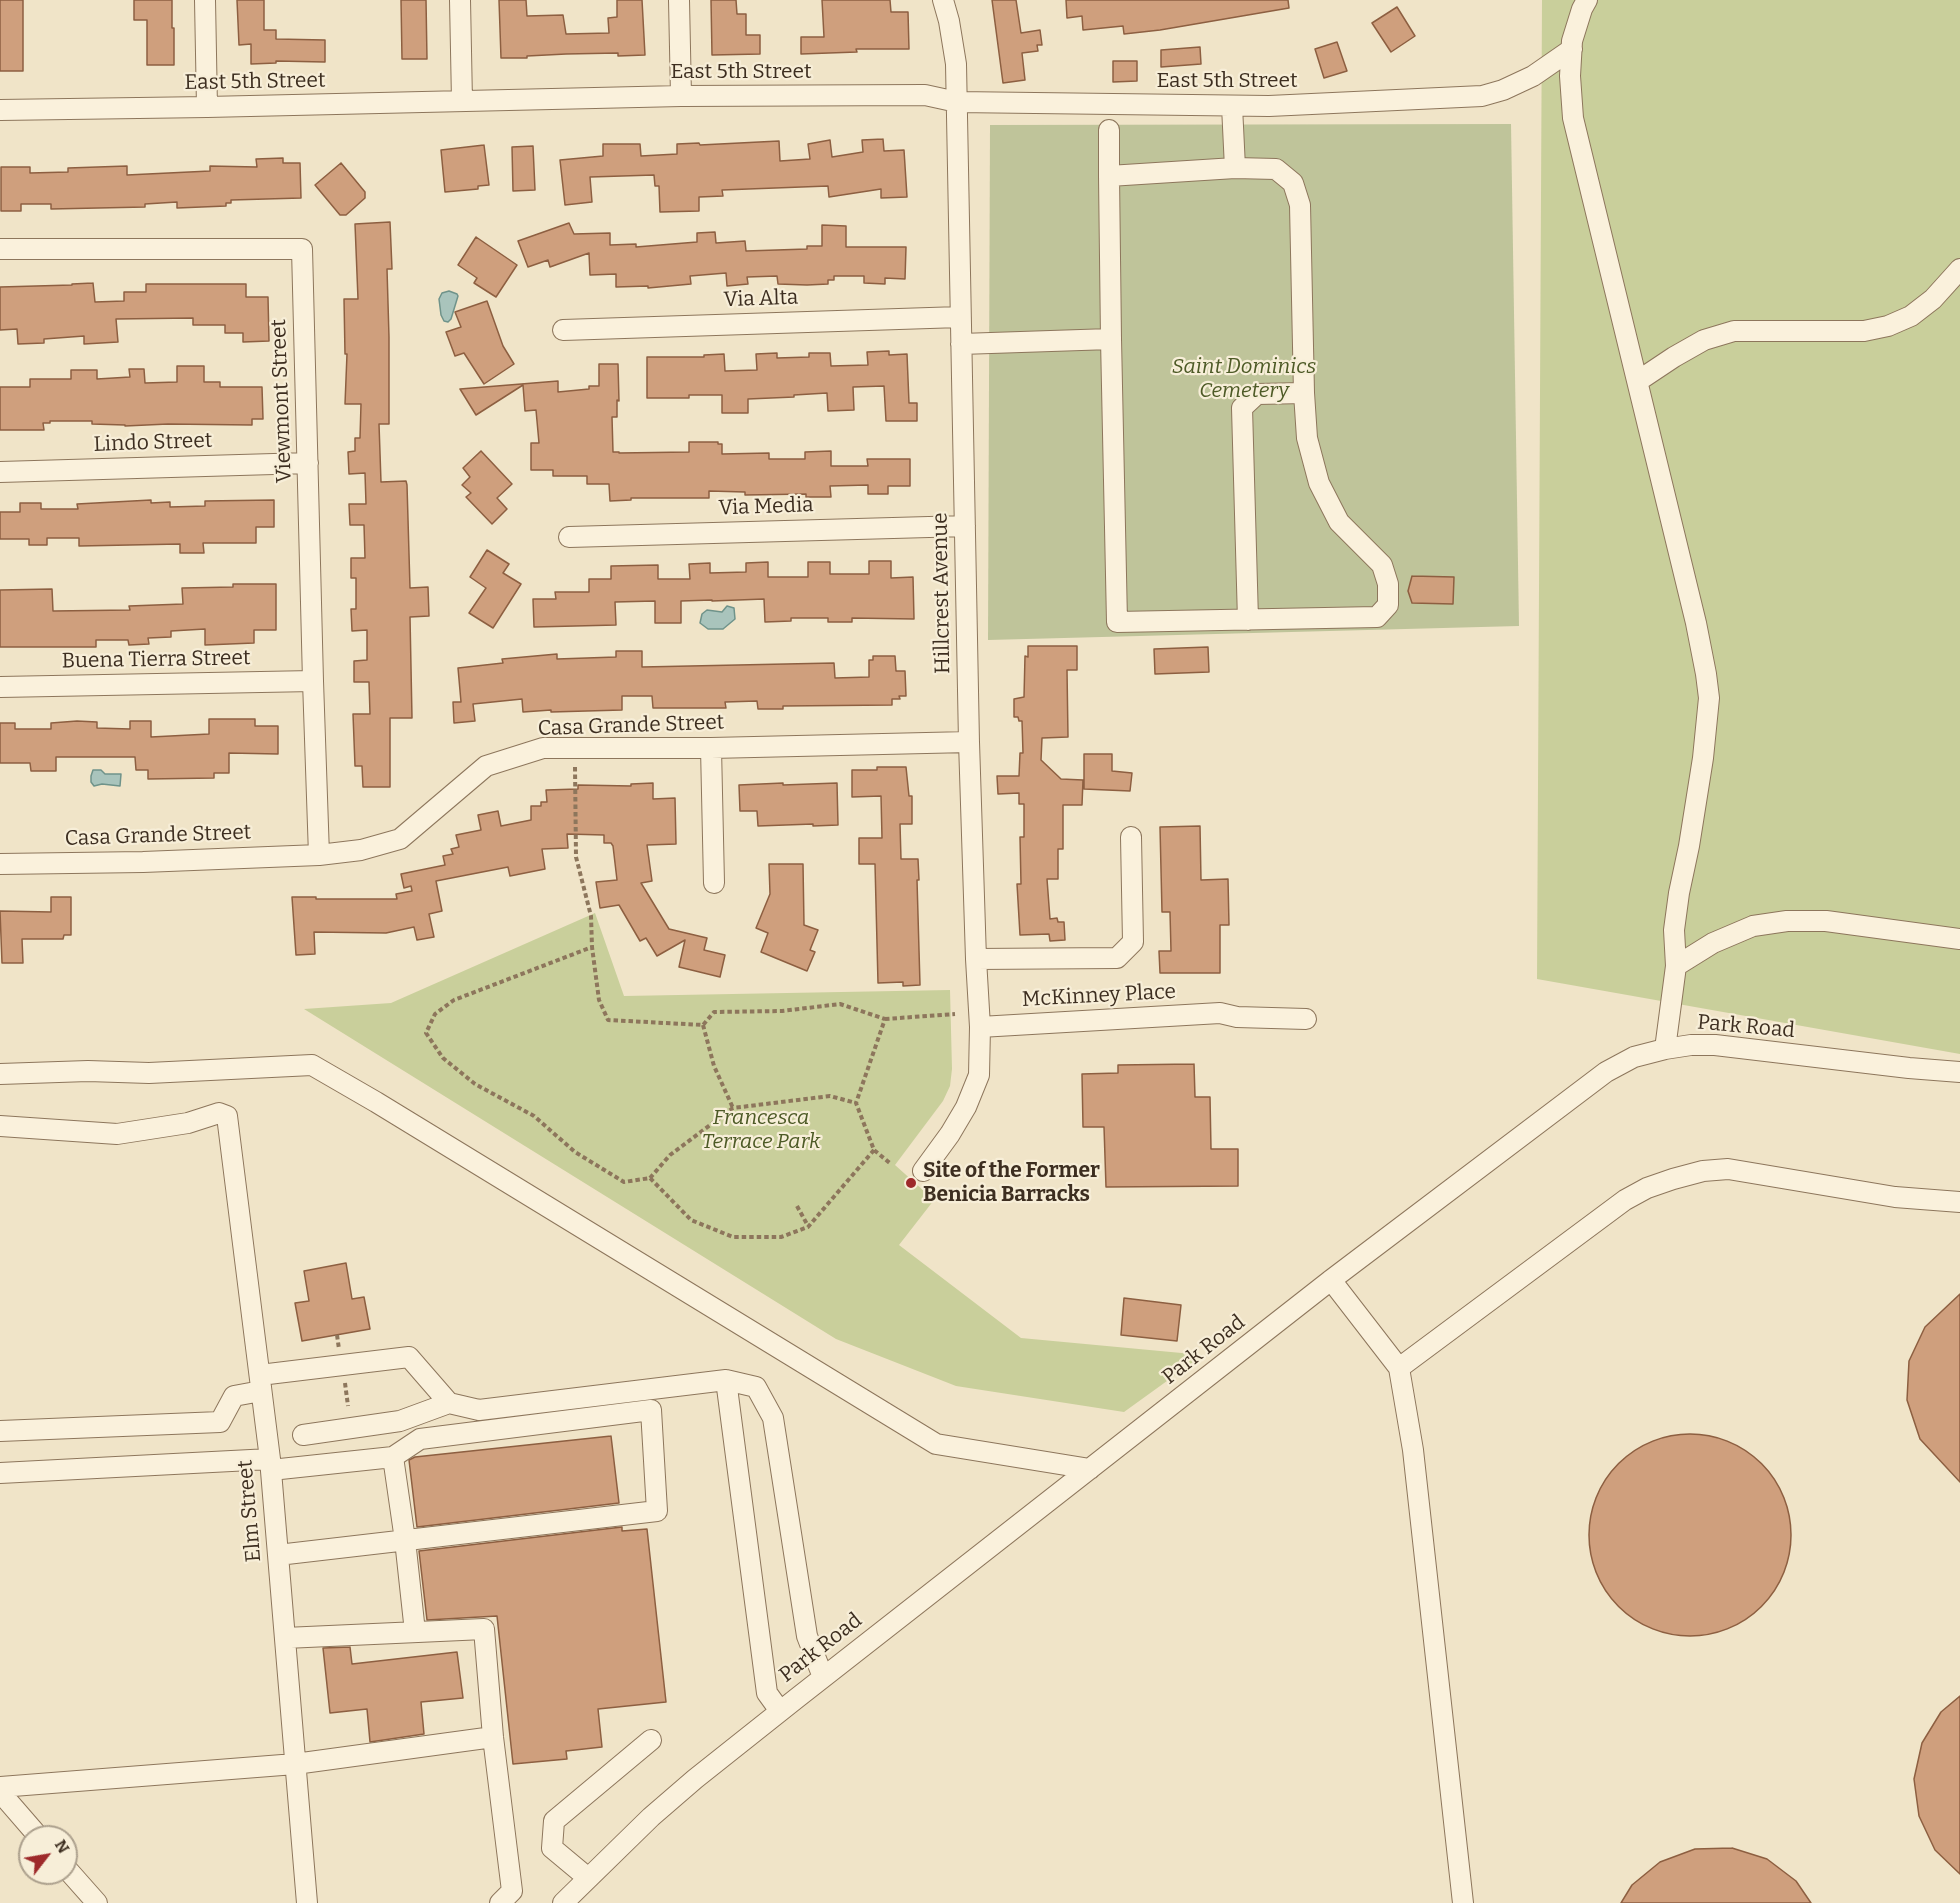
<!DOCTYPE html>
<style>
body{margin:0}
#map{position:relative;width:1960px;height:1903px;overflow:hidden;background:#f0e4c8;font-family:Bitter,serif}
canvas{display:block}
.north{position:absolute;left:18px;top:1825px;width:60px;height:60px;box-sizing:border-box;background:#f7eed8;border:2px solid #ada18e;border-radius:50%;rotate:59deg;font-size:16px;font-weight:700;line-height:24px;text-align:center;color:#3d2e20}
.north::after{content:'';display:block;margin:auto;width:21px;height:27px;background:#9e2a2b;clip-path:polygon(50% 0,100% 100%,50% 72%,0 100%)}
</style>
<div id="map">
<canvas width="1960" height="1903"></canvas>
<div class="north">N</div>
</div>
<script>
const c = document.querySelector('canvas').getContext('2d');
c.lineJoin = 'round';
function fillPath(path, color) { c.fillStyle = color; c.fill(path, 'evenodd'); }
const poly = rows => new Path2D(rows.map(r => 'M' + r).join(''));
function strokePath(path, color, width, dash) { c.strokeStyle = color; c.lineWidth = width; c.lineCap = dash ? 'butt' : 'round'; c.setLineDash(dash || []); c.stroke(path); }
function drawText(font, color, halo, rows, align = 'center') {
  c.font = font + ' Bitter,serif'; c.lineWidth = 4.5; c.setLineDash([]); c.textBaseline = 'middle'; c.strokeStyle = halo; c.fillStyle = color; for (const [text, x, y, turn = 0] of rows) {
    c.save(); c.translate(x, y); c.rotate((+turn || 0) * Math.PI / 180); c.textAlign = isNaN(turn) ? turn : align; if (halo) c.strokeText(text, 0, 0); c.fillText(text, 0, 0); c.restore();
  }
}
const green = poly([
 [1542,0,1960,0,1960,1054,1537,979],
 [595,913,624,996,950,990,952,1069,950,1086,943,1101,895,1165,934,1200,899,1245,1021,1338,1203,1355,1124,1412,956,1386,836,1339,304,1009,391,1003]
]);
const cemetery = poly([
 [1511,124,1519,626,988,640,990,125]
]);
const water = poly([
 [449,291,457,294,458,296,451,319,448,322,444,321,441,315,439,299,442,293,449,291],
 [727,606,734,608,735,619,723,629,708,629,700,623,702,614,707,610,722,612,727,606],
 [93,770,101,770,105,774,121,774,120,786,102,784,94,786,91,782,91,776,93,770]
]);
const building = poly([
 [0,0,23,0,23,71,0,71,0,0],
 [134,0,172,0,172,28,174,28,174,65,147,65,147,20,134,20,134,0],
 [237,0,264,0,264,30,276,30,276,39,325,40,325,62,276,61,276,63,251,64,251,44,239,45,237,0],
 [401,0,426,0,427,59,402,59,401,0],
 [499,0,526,0,527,16,563,15,566,34,609,33,608,18,617,17,617,0,642,0,645,55,618,56,618,53,566,54,527,56,527,58,501,58,499,0],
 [711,0,736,0,737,14,746,14,746,35,760,35,760,54,712,55,711,0],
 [822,0,890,0,891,12,908,12,909,49,856,49,857,52,801,54,801,37,824,37,822,0],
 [992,0,1016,0,1021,33,1040,30,1042,45,1037,45,1038,51,1022,53,1025,80,1003,83,992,0],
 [1066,0,1288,0,1289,8,1160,30,1124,34,1123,26,1083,30,1082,16,1067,18,1066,0],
 [1397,7,1415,36,1391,52,1372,23,1397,7],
 [1337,42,1347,71,1324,78,1315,49,1337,42],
 [1200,47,1201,64,1161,67,1161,50,1200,47],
 [1113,61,1137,61,1137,81,1113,82,1113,61],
 [883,139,884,151,904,150,907,197,881,198,881,189,829,197,828,186,722,190,723,196,699,197,699,211,660,212,659,186,655,186,654,175,590,177,592,202,565,205,560,160,603,156,603,144,640,144,641,156,677,154,677,144,699,143,700,145,779,141,780,161,810,159,808,144,830,140,832,157,863,152,862,140,883,139],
 [484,145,489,185,478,186,478,189,445,192,441,150,484,145],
 [533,146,535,190,513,191,512,147,533,146],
 [283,158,283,163,300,163,301,198,231,200,231,203,226,203,226,206,177,208,177,202,145,204,145,207,51,209,51,204,21,204,21,211,1,211,1,167,30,167,30,173,68,172,68,168,127,166,127,175,210,171,210,166,257,167,256,159,283,158],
 [341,163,365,192,365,198,346,215,340,215,315,185,341,163],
 [390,222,392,269,387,269,389,337,389,424,379,424,381,482,406,481,407,485,410,588,428,587,429,616,410,617,412,718,390,718,390,787,363,787,362,766,355,766,353,714,370,714,369,682,354,682,354,661,367,660,367,630,352,631,351,609,356,609,356,578,351,578,351,558,365,558,364,525,350,525,349,504,366,504,365,473,349,474,348,452,355,451,355,438,360,438,361,404,345,404,347,354,345,354,344,299,358,299,355,224,390,222],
 [569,223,574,234,610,233,610,245,636,244,636,247,697,242,697,233,715,232,716,243,745,241,746,251,807,249,807,246,822,246,822,225,846,226,846,247,906,247,905,279,885,278,885,284,864,283,864,276,834,276,834,280,828,280,828,284,807,285,778,284,777,276,747,277,748,284,727,286,726,273,690,276,691,284,648,288,648,286,616,287,616,274,590,275,589,253,550,267,548,260,528,267,518,241,569,223],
 [476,237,517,265,496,297,474,283,477,278,458,265,476,237],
 [93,283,95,302,124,301,124,292,146,292,146,284,246,284,246,297,268,297,269,341,243,342,243,333,225,333,225,325,193,325,193,318,116,319,118,342,84,344,84,336,44,339,44,343,18,344,17,329,0,330,0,287,72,285,72,284,93,283],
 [487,301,503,346,514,364,484,384,464,353,455,356,446,332,461,327,455,312,487,301],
 [889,351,889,355,907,354,909,403,917,403,917,421,886,421,884,386,853,387,854,410,828,411,827,393,794,395,794,397,748,399,748,413,722,413,722,395,689,395,689,398,647,398,647,357,704,357,704,355,724,354,725,371,757,370,756,354,777,353,777,358,809,357,809,353,830,353,831,366,868,365,867,352,889,351],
 [599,364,618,364,619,401,617,400,617,417,612,417,613,452,619,452,619,453,689,452,689,442,718,442,718,444,722,444,722,454,769,453,769,459,805,459,805,452,831,451,831,466,868,466,867,459,910,459,910,486,888,486,888,494,868,494,868,485,830,486,831,497,806,497,806,494,745,495,745,492,709,491,709,498,631,498,631,500,610,501,609,484,587,484,587,476,553,476,553,470,531,470,531,443,539,443,536,410,525,411,523,385,476,415,460,389,558,381,558,392,589,389,589,386,599,386,599,364],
 [177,366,204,366,204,382,220,382,220,387,262,387,263,419,252,419,252,425,168,424,125,426,125,425,92,424,92,421,50,421,50,423,43,423,44,430,0,430,0,387,30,387,30,379,71,379,71,370,97,370,97,379,130,377,129,369,144,369,145,383,177,382,177,366],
 [481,451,512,484,497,498,507,509,492,524,466,497,471,493,462,485,470,477,463,468,481,451],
 [151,500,151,503,170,502,170,507,205,506,205,501,274,500,274,527,256,527,256,543,203,543,204,553,180,553,180,544,79,546,79,538,47,538,47,545,29,545,29,539,0,539,0,512,20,512,20,503,41,503,41,509,78,509,77,504,151,500],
 [487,550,509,564,503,573,521,584,493,628,469,613,486,588,470,577,487,550],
 [869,561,891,561,891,578,913,577,914,619,852,618,852,622,828,622,828,618,791,618,791,621,765,622,764,599,712,601,712,600,681,601,681,623,655,623,655,601,615,602,616,625,534,627,533,599,556,599,555,592,589,592,589,579,611,579,611,566,658,565,658,579,690,579,689,564,710,563,710,573,746,572,746,563,768,562,768,577,808,577,808,562,830,562,830,574,869,574,869,561],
 [1412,576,1454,577,1453,604,1412,603,1408,591,1412,576],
 [233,584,276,584,276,630,254,630,254,643,205,645,205,629,171,631,171,637,148,638,149,644,129,645,128,640,96,640,96,647,0,647,0,590,52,589,53,611,130,610,129,606,183,604,182,588,233,587,233,584],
 [1028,646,1077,646,1077,670,1067,670,1068,737,1042,738,1041,760,1061,779,1083,780,1082,805,1063,805,1063,849,1058,849,1058,879,1047,879,1050,919,1057,918,1058,922,1064,922,1065,940,1050,941,1049,934,1020,935,1017,884,1021,884,1020,837,1024,837,1024,804,1019,804,1019,793,998,794,997,776,1019,776,1020,753,1023,753,1022,721,1019,721,1018,717,1014,717,1014,699,1024,697,1025,656,1028,657,1028,646],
 [1208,647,1209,672,1155,674,1154,649,1208,647],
 [616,651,642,651,642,667,834,663,835,678,869,677,869,660,873,660,873,656,895,656,896,671,905,671,906,696,899,696,900,699,892,699,892,705,783,706,783,709,758,709,757,701,725,702,726,708,653,708,652,696,622,696,622,710,551,712,551,710,523,712,522,699,473,704,475,721,454,723,453,702,461,702,458,668,503,663,502,659,557,654,557,659,616,657,616,651],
 [209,719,255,719,255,726,278,726,278,754,229,753,229,773,214,773,214,778,148,779,148,770,136,770,135,757,56,757,56,771,31,771,30,763,0,763,0,723,15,723,15,729,51,729,51,723,77,721,97,722,97,728,130,729,130,721,151,721,151,737,209,734,209,719],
 [1084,754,1112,754,1112,771,1132,773,1130,791,1084,789,1084,754],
 [877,767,906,767,909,796,912,796,912,824,900,824,901,859,918,859,919,880,917,880,920,985,903,986,903,982,878,983,875,864,859,864,859,838,882,838,881,796,852,797,852,770,877,770,877,767],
 [653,783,653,799,675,798,676,844,647,845,652,881,641,883,669,929,707,938,704,950,725,955,720,977,679,967,685,940,657,956,646,938,640,941,619,905,600,908,596,882,617,880,613,846,611,843,604,843,604,835,567,834,568,848,542,849,545,869,510,876,508,867,436,881,442,911,429,914,434,937,417,940,414,927,386,933,314,932,315,954,296,955,292,897,316,897,316,899,397,899,396,894,412,891,411,886,404,888,401,874,445,865,443,856,453,854,451,849,459,847,456,835,481,830,478,815,498,811,501,826,531,820,531,806,541,806,541,802,547,802,546,790,578,789,578,785,631,786,631,784,653,783],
 [783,783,783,785,837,783,838,825,813,826,813,824,758,826,757,811,740,811,739,785,783,783],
 [1200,826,1201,880,1228,879,1229,925,1220,925,1220,973,1160,973,1159,951,1171,951,1170,912,1162,912,1160,827,1200,826],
 [769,864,803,864,804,925,818,930,810,950,815,952,807,971,761,952,768,933,756,928,770,894,769,864],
 [51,897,71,897,71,935,64,935,63,939,22,939,23,963,2,963,0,911,51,912,51,897],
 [1194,1064,1195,1097,1210,1097,1211,1149,1238,1149,1238,1186,1106,1187,1104,1127,1083,1127,1082,1074,1118,1073,1118,1065,1194,1064],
 [346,1263,352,1299,364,1297,370,1329,302,1341,295,1303,309,1301,304,1271,346,1263],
 [1960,1294,1960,1482,1920,1439,1907,1400,1909,1361,1925,1327,1960,1294],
 [1124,1298,1181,1305,1177,1341,1121,1335,1124,1298],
 '1589 1535a101 101 0 1 1 202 0a101 101 0 1 1-202 0Z',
 [611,1436,619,1503,417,1527,409,1460,415,1457,611,1436],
 [622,1527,622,1531,647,1529,666,1702,598,1709,602,1747,566,1751,567,1759,513,1764,497,1616,427,1620,419,1551,622,1527],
 [350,1647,352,1664,457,1652,463,1698,421,1702,424,1734,370,1742,367,1709,330,1713,323,1648,350,1647],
 [1960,1696,1960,1874,1935,1850,1919,1816,1914,1779,1922,1743,1941,1712,1960,1696],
 [1732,1848,1767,1859,1796,1881,1811,1903,1621,1903,1632,1885,1660,1862,1695,1849,1732,1848]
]);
const path = poly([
 [575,767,576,857,591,916,592,947],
 [885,1019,955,1014],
 [703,1025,714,1066,733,1108],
 [874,1150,808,1227,781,1237,733,1237,691,1220,650,1178,624,1182,575,1152,534,1116,475,1084,443,1058,426,1033,435,1014,454,1000,592,947,599,1000,608,1020,703,1025,714,1012,782,1011,840,1004,885,1019,856,1103,874,1150,891,1164],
 [650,1178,670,1155,733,1108,830,1096,856,1103],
 [797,1206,808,1226],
 [337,1335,339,1349],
 [345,1383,348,1406]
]);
const minor = poly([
 [205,0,207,107],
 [460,0,462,101],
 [679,0,681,96],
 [1587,0,1582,9,1572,41,1570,76,1573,118,1696,623,1706,674,1709,698,1703,758,1689,846,1679,893,1674,930,1676,966,1665,1049],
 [1232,106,1235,168],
 [0,110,207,107,681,96,925,95,957,102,1269,106,1482,96,1503,90,1533,76,1572,49],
 [1109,176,1109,130],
 [0,249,302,249,313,681,319,855],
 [563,330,960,317],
 [961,344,1111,339,1117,622,1377,617,1388,605,1388,584,1382,565,1339,522,1319,483,1307,438,1304,393,1300,205,1293,183,1276,169,1235,168,1109,176,1111,339],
 [1638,381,1674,357,1704,340,1734,331,1864,331,1888,326,1911,316,1933,299,1960,269],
 [0,472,308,463],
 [569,537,965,526],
 [1248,620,1242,408,1257,394,1304,393],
 [0,687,313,681],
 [711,748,714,883],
 [0,864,143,862,319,855,361,850,400,839,486,766,543,748,711,748,969,742],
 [976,959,1117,958,1133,942,1131,837],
 [1676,966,1713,943,1753,926,1787,921,1826,921,1960,939],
 [980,1027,1220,1013,1237,1017,1306,1019],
 [0,1074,88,1071,149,1073,312,1065,376,1102,936,1444,1090,1469],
 [0,1126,117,1134,188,1123,219,1113,227,1116,270,1459,307,1903],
 [923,1171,950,1134,966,1107,979,1075,980,1027,976,959,969,742,956,64,949,21,943,0],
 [1331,1280,1399,1368,1413,1450,1463,1903],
 [1399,1368,1625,1200,1647,1188,1673,1179,1703,1171,1728,1169,1895,1197,1960,1202],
 [260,1375,409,1357,449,1403,479,1410,726,1380,767,1693,780,1711],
 [726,1380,756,1387,773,1418,807,1636,823,1677],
 [0,1431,220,1422,234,1396,261,1391],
 [303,1435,400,1421,449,1403],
 [393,1457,405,1540,415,1632],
 [271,1470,393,1457,420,1439,651,1410,657,1511,278,1555],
 [0,1473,270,1459],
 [285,1638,484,1629,493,1737,512,1891,500,1903],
 [0,1787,295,1764,493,1737],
 [0,1792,39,1837],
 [66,1868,97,1903],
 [588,1878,552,1848,554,1821,651,1740],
 [563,1903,651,1817,695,1779,797,1698,1331,1280,1606,1072,1634,1057,1665,1049,1691,1045,1715,1045,1909,1068,1960,1072]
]);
const markers = [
 [911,1183,6,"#9e2a2b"]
];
const streetNames = [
 ["East 5th Street",741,72],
 ["East 5th Street",1227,81],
 ["East 5th Street",255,82,-1],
 ["Via Alta",761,299,-2],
 ["Viewmont Street",282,401,-92],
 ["Lindo Street",153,443,-2],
 ["Via Media",766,507,-2],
 ["Hillcrest Avenue",942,593,-91],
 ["Buena Tierra Street",156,660,-1],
 ["Casa Grande Street",631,726,-2],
 ["Casa Grande Street",158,836,-2],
 ["McKinney Place",1099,996,-3],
 ["Park Road",1746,1027,5],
 ["Park Road",1204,1350,-38],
 ["Elm Street",250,1511,-95],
 ["Park Road",821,1648,-38]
];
const parkNames = [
 ["Saint Dominics",1244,367],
 ["Cemetery",1244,391],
 ["Francesca",761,1118],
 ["Terrace Park",761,1142]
];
const poiNames = [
 ["Site of the Former",923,1171],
 ["Benicia Barracks",923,1195]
];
fillPath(green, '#c9cf9b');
fillPath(cemetery, '#bfc49a');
fillPath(water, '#a9c4bc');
strokePath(water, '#6f938a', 1.5);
fillPath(building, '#cf9f7d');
strokePath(building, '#8d5f41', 1.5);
strokePath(minor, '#8d765c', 22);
strokePath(path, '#8d765c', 4, [4.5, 3]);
strokePath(minor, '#faf1dc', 20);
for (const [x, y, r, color] of markers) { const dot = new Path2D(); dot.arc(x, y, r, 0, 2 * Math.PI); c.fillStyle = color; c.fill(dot); strokePath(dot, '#f7eed8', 2); }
drawText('21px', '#3d2e20', '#f7eed8', streetNames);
drawText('italic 21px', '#4d5a26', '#f7eed8', parkNames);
drawText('bold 21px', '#3d2e20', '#f7eed8', poiNames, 'left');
</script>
